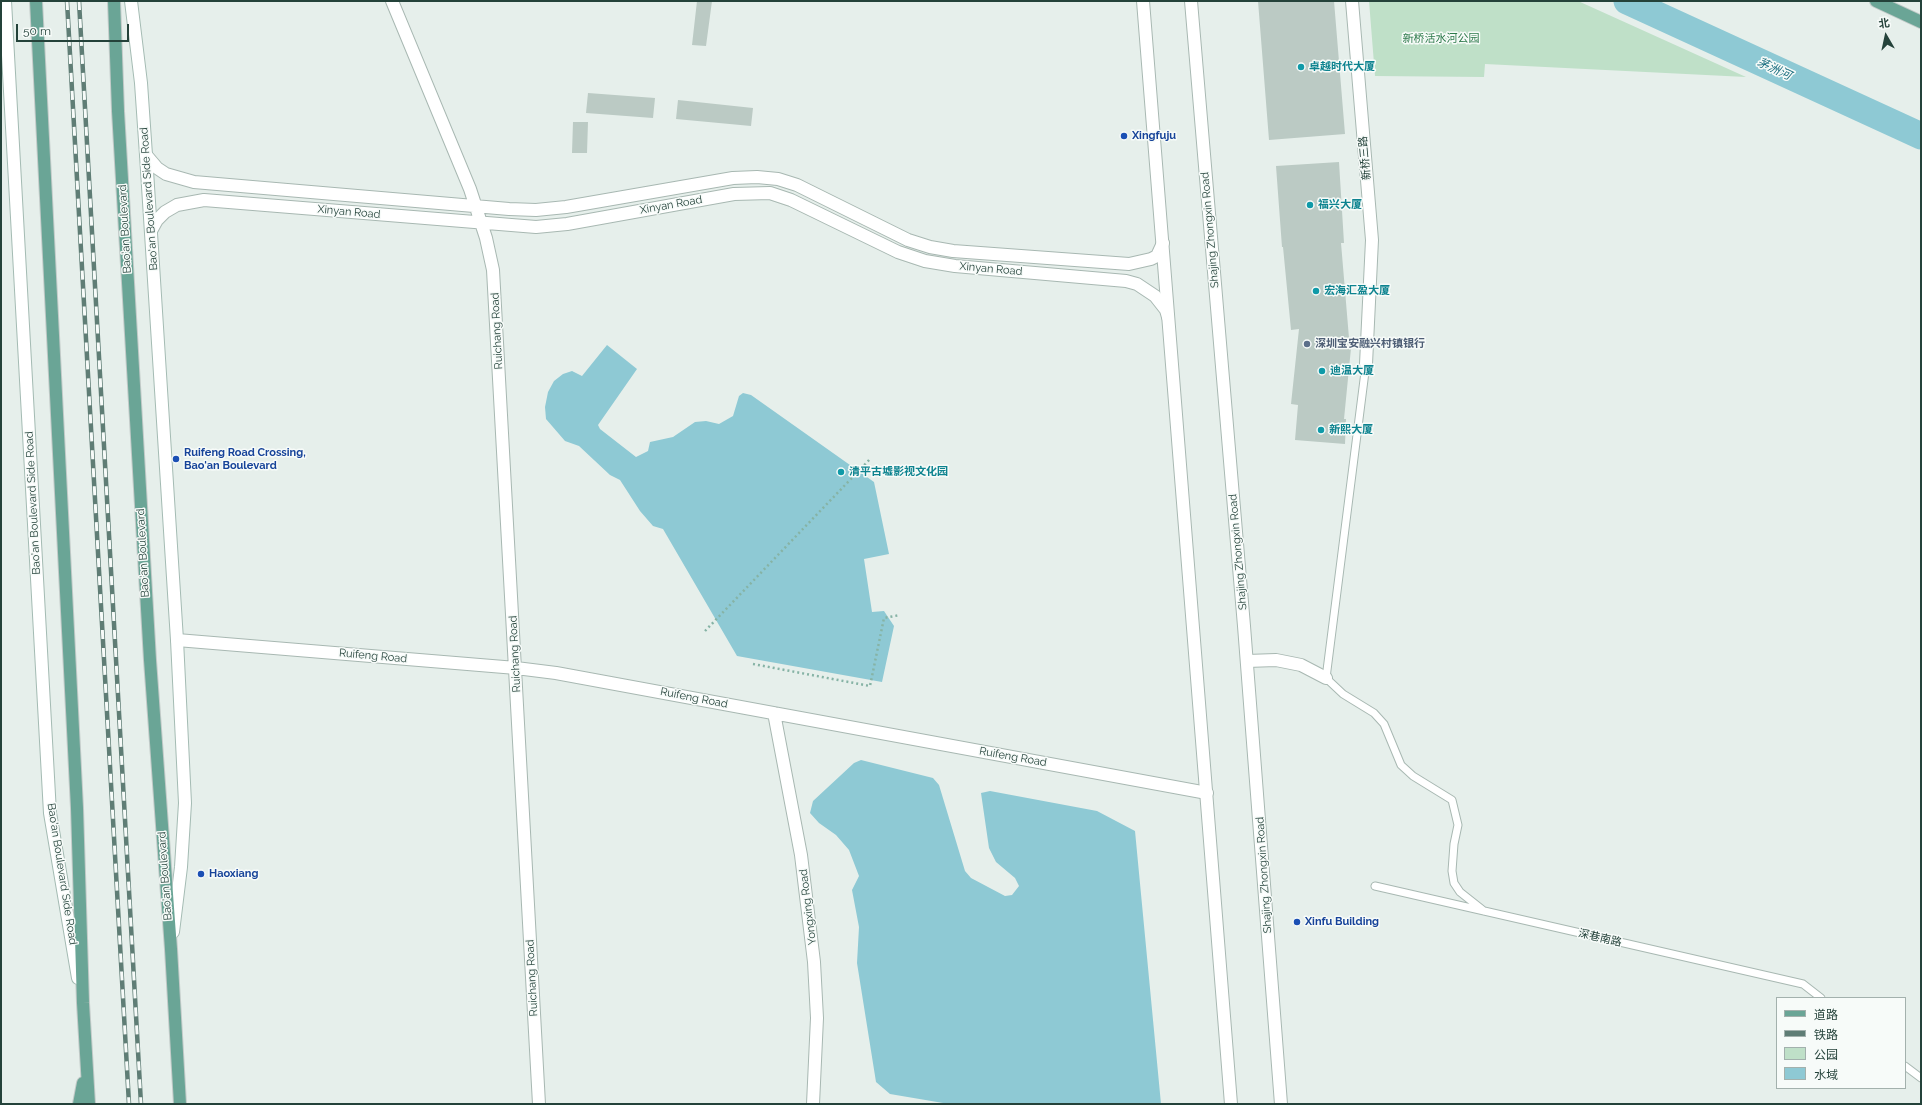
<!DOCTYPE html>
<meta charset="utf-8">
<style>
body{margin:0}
#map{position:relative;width:1922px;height:1105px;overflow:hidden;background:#e6efeb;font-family:Raleway,"Noto Sans SC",sans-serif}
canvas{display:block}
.frame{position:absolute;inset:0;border:2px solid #24423a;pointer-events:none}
.legend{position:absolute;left:1776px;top:997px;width:130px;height:92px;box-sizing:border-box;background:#f7fbf9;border:1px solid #a3b1ad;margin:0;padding:5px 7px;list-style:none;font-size:12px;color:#24423a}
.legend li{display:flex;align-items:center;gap:8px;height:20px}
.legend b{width:20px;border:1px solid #a3b1ad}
.north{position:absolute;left:1866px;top:16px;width:40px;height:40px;-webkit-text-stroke:3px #f7fbf9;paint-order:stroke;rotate:351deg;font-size:11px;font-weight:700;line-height:16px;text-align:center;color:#24423a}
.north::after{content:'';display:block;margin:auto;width:14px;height:18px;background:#24423a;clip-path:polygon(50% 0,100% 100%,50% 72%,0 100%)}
.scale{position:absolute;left:16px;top:24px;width:113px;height:18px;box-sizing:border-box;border:2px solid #24423a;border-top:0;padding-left:5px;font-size:12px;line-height:14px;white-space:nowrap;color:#24423a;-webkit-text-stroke:3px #f7fbf9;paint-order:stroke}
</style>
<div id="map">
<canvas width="1922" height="1105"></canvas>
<div class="frame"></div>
<ul class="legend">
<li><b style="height:5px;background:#6aa596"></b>道路</li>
<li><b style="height:5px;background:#5f7d75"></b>铁路</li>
<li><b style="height:11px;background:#bfe0c8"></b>公园</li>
<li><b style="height:11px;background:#8ec9d4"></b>水域</li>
</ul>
<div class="north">北</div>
<div class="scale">50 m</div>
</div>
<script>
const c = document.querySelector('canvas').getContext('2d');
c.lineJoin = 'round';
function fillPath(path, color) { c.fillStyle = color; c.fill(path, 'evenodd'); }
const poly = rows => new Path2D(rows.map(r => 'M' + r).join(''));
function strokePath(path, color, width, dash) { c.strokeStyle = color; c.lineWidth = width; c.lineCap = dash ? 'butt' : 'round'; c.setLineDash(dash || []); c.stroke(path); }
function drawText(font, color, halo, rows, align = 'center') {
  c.font = font + ' Raleway,"Noto Sans SC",sans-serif'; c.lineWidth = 3; c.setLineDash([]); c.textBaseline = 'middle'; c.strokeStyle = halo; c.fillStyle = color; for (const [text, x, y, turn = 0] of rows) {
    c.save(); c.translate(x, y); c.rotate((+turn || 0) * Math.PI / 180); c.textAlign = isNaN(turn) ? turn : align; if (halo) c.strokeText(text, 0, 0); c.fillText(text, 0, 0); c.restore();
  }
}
const green = poly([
 [1369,1,1578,1,1746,77,1485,64,1484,77,1375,76]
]);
const water = poly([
 [607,345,637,369,598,425,600,429,636,457,648,451,650,442,673,437,695,422,706,421,719,424,733,416,739,396,743,393,751,395,874,482,889,554,864,559,872,612,884,611,894,626,882,682,737,656,663,529,653,526,640,511,620,480,610,475,579,446,565,441,546,419,545,407,548,392,554,381,563,374,572,371,582,376],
 [861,760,933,778,939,785,965,871,971,878,1005,896,1012,895,1019,886,1015,878,996,862,989,848,981,793,990,791,1097,811,1135,831,1161,1104,949,1104,890,1094,876,1082,857,963,859,927,852,890,859,876,849,850,836,835,819,823,810,813,813,801,854,763]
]);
const river = poly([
 [1627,1,1921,136]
]);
const building = poly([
 [697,1,712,1,706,46,692,45],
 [1258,1,1334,1,1345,134,1269,140],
 [588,93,655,98,653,118,586,113],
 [678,100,753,108,751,126,676,119],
 [573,122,588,122,587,153,572,153],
 [1339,162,1344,243,1341,243,1349,338,1352,338,1344,419,1346,419,1345,444,1295,440,1298,405,1291,404,1299,329,1291,330,1283,247,1282,247,1276,166]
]);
const path = poly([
 [705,631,871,458],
 [753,664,870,686,884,618,900,615]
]);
const service = poly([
 [1366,364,1326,678,1343,694,1374,713,1384,724,1401,765,1413,776,1452,800,1458,825,1454,844,1452,871,1454,883,1460,892,1484,911],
 [1375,886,1803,984,1821,998],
 [1905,1066,1921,1078]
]);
const minor = poly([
 [392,1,470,189,486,238,493,270,539,1104],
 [1352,1,1372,240,1366,364],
 [146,155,157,168,166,174,194,182,509,209,536,210,566,207,733,178,757,177,778,179,797,185,908,240,930,247,953,251,1129,264,1151,259,1157,256,1163,243],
 [151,231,157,220,165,212,177,205,204,200,536,227,567,224,734,194,770,193,791,200,898,252,925,261,955,266,1126,281,1137,284,1155,296,1166,310,1168,317],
 [177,640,516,668,556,673,1207,793],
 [1247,661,1276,660,1301,665,1326,678],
 [774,713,801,855,814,962,817,1018,813,1104]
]);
const tertiary = poly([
 [1143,1,1231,1104],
 [1191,1,1244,626,1281,1104]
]);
const secondary = poly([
 [5,1,50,813,78,978],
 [131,1,141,83,146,155,177,640,185,803,181,867,173,932]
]);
const primary = poly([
 [36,1,77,808,83,1003,89,1104],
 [114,1,118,111,150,660,171,949,180,1104],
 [1876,1,1921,22],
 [79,1104,83,1083]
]);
const rail = poly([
 [67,1,129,1104],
 [79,1,141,1104]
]);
const markers = [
 [1301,67,4,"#0f9aa8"],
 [1124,136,4,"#1a4fb4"],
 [1310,205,4,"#0f9aa8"],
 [1316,291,4,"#0f9aa8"],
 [1307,344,4,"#5c6f8a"],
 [1322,371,4,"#0f9aa8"],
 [1321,430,4,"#0f9aa8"],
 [176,459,4,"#1a4fb4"],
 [841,472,4,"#0f9aa8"],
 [201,874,4,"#1a4fb4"],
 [1297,922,4,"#1a4fb4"]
];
const parkNames = [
 ["新桥活水河公园",1441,39]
];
const cultureNames = [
 ["卓越时代大厦",1309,67],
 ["福兴大厦",1318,205],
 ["宏海汇盈大厦",1324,291],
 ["迪温大厦",1330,371],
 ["新熙大厦",1329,430],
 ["清平古墟影视文化园",849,472]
];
const transitNames = [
 ["Xingfuju",1132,136],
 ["Ruifeng Road Crossing,",184,453],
 ["Bao'an Boulevard",184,466],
 ["Haoxiang",209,874],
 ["Xinfu Building",1305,922]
];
const streetNames = [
 ["新桥三路",1365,158,-95],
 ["Bao'an Boulevard Side Road",149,199,-94],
 ["Xinyan Road",671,205,-10],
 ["Xinyan Road",349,212,5],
 ["Bao'an Boulevard",125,229,-93],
 ["Shajing Zhongxin Road",1210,230,-95],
 ["Xinyan Road",991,269,5],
 ["Ruichang Road",497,331,-93],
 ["Bao'an Boulevard Side Road",33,503,-93],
 ["Shajing Zhongxin Road",1238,552,-95],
 ["Bao'an Boulevard",143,553,-93],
 ["Ruichang Road",515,654,-93],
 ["Ruifeng Road",373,656,5],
 ["Ruifeng Road",694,698,11],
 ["Ruifeng Road",1013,757,10],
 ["Bao'an Boulevard Side Road",62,874,81],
 ["Shajing Zhongxin Road",1264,875,-94],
 ["Bao'an Boulevard",165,876,-94],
 ["Yongxing Road",808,907,-97],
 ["深巷南路",1600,938,13],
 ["Ruichang Road",532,978,-93]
];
const serviceNames = [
 ["深圳宝安融兴村镇银行",1315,344]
];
const waterNames = [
 ["茅洲河",1774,69,25]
];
fillPath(green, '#bfe0c8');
fillPath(water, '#8ec9d4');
strokePath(river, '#8ec9d4', 27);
fillPath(building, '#bbcac4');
strokePath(service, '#a8b8b2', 9);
strokePath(minor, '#a8b8b2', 14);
strokePath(tertiary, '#a8b8b2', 14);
strokePath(secondary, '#a4bbb3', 14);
strokePath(primary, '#c2cac8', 14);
strokePath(path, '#86b3a5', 2.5, [2, 3]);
strokePath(service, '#fff', 7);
strokePath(minor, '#fff', 12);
strokePath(tertiary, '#fff', 12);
strokePath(secondary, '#fff', 12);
strokePath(primary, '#6aa596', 12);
strokePath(rail, '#5f7d75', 4.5);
strokePath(rail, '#f7fbf9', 3, [9]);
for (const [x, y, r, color] of markers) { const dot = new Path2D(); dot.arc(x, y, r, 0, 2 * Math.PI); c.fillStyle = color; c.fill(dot); strokePath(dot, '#f7fbf9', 1.5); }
drawText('11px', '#2d7a4b', '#f7fbf9', parkNames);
drawText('bold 11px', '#0d838f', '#f7fbf9', cultureNames, 'left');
drawText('bold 11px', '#164399', '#f7fbf9', transitNames, 'left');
drawText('11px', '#24423a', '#f7fbf9', streetNames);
drawText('bold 11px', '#4e5e75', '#f7fbf9', serviceNames, 'left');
drawText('italic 12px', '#1c6f80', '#f7fbf9', waterNames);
</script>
